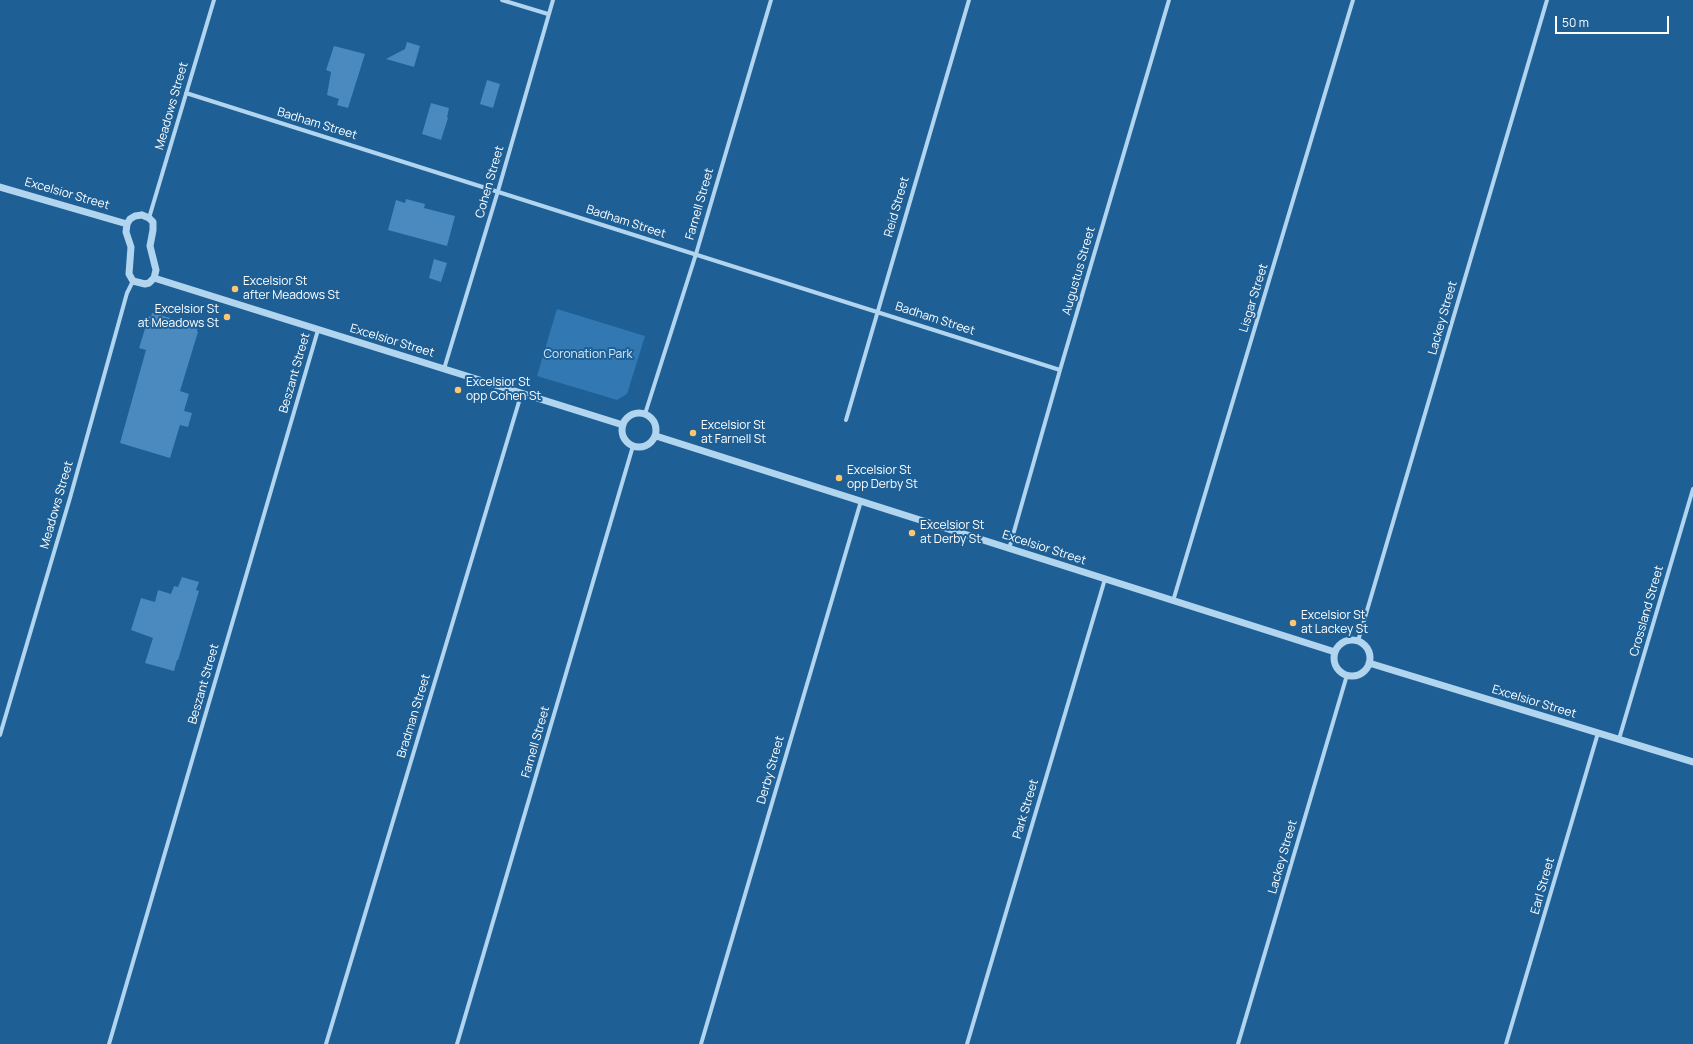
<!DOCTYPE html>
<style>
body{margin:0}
#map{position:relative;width:1693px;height:1044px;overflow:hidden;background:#1e5f95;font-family:Manrope,sans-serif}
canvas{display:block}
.scale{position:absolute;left:1555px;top:16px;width:114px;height:18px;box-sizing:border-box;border:2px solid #fff;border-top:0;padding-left:5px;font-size:12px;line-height:14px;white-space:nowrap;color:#fff;-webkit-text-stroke:3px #1e5f95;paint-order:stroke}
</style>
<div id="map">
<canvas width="1693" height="1044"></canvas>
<div class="scale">50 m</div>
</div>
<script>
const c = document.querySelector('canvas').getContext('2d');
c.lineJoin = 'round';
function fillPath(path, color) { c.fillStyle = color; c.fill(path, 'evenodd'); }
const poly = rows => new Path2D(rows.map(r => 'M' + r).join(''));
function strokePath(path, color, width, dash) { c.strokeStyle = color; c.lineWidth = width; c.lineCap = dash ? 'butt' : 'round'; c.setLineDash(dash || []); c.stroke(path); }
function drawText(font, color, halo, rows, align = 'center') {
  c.font = font + ' Manrope,sans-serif'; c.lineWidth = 4; c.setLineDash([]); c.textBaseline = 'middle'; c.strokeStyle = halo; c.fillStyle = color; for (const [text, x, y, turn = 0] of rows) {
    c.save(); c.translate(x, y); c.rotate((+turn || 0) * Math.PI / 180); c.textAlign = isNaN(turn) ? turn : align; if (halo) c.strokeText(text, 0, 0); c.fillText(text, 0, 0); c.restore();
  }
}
const green = poly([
 [557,309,645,336,627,394,617,400,537,376]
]);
const building = poly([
 [407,42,420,46,414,67,386,59,405,49],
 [334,46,365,54,348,108,337,105,339,99,327,95,331,72,326,70],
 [487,80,500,84,493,108,480,104],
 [431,103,449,108,447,117,448,118,441,140,422,134],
 [406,199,425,204,424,208,455,216,447,246,388,230,396,200,405,203],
 [434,259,447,263,441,282,429,278],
 [152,313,197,325,198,327,197,331,198,332,180,391,189,394,184,411,192,413,188,427,180,425,170,458,120,443,146,350,139,348,149,316,151,317],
 [182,577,199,582,196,590,199,591,178,660,177,660,174,671,145,663,153,638,131,630,141,598,155,602,158,590,171,594,174,586,178,587]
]);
const minor = poly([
 [502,0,548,14],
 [186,93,1060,370],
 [149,218,214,0],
 [444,369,498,191,553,0],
 [645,414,696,254,771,0],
 [846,420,969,0],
 [1009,549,1060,370,1169,0],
 [1173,601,1353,0],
 [1358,641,1547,0],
 [0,735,70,498,127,293,133,281],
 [1619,739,1693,489],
 [109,1044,318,330],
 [326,1044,521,395],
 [457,1044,633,446],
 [701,1044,861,501],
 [967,1044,1105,579],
 [1238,1044,1347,675],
 [1506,1044,1598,733]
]);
const tertiary = poly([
 [0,187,127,224],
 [142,215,149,218,153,222,153,230,150,246,156,270,154,278,149,283,145,284,133,281,129,274,131,247,126,232,127,224,130,219,135,216,142,215],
 [154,278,623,425],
 '622 430a17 17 0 1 1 34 0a17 17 0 1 1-34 0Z',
 [656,436,1335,652],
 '1334 658a18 18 0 1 1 36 0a18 18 0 1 1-36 0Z',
 [1369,663,1693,762]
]);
const markers = [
 [235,289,4,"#fec670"],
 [227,317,4,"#fec670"],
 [458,390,4,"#fec670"],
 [693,433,4,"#fec670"],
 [839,478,4,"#fec670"],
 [912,533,4,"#fec670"],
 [1293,623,4,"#fec670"]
];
const streetNames = [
 ["Meadows Street",172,106,-74],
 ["Badham Street",317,124,17],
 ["Cohen Street",490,182,-74],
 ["Excelsior Street",67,194,16],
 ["Farnell Street",700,204,-74],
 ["Reid Street",897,207,-74],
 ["Badham Street",626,222,18],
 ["Augustus Street",1079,271,-74],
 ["Lisgar Street",1254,298,-73],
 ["Lackey Street",1443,318,-74],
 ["Badham Street",935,319,18],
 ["Excelsior Street",392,341,17],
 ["Beszant Street",295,373,-74],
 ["Meadows Street",57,505,-74],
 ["Excelsior Street",1044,548,18],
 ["Crossland Street",1647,611,-74],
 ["Beszant Street",204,684,-74],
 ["Excelsior Street",1534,702,17],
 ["Bradman Street",414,716,-73],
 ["Farnell Street",536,742,-74],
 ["Derby Street",771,770,-74],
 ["Park Street",1026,809,-73],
 ["Lackey Street",1283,857,-74],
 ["Earl Street",1543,886,-74]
];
const poiNames = [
 ["Excelsior St",243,282],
 ["after Meadows St",243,296],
 ["Excelsior St",219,310,"right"],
 ["at Meadows St",219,324,"right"],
 ["Excelsior St",466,383],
 ["opp Cohen St",466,397],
 ["Excelsior St",701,426],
 ["at Farnell St",701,440],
 ["Excelsior St",847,471],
 ["opp Derby St",847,485],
 ["Excelsior St",920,526],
 ["at Derby St",920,540],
 ["Excelsior St",1301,616],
 ["at Lackey St",1301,630]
];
const parkNames = [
 ["Coronation Park",588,355]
];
fillPath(green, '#3279b3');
fillPath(building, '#4a8abe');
strokePath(minor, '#b1d4ef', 4);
strokePath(tertiary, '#b1d4ef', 7);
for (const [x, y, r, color] of markers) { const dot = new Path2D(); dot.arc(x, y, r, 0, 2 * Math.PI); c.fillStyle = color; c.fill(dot); strokePath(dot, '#1e5f95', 1.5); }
drawText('12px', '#fff', '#1e5f95', streetNames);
drawText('12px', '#fff', '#1e5f95', poiNames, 'left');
drawText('12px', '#d7ebfa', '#1e5f95', parkNames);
</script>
